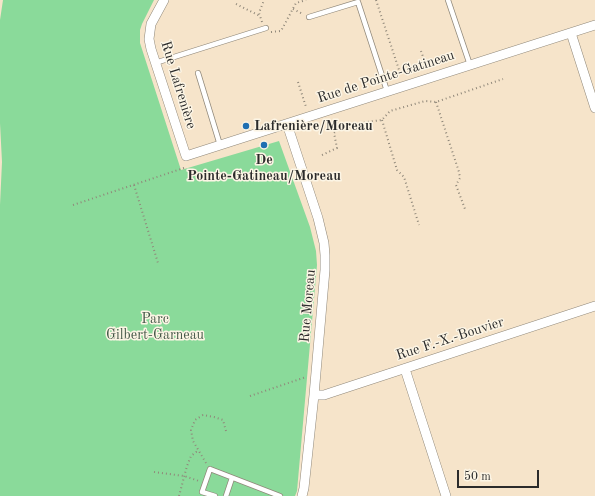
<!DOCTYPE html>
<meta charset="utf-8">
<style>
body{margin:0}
#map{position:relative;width:595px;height:496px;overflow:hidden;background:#f6e4ca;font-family:"Old Standard TT",serif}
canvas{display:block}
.scale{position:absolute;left:457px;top:470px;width:82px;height:18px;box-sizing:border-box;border:2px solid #2b2b2b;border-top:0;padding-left:5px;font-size:12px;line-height:14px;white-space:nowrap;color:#2b2b2b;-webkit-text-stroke:3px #fcf5e5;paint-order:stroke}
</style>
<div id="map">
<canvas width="595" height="496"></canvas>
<div class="scale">50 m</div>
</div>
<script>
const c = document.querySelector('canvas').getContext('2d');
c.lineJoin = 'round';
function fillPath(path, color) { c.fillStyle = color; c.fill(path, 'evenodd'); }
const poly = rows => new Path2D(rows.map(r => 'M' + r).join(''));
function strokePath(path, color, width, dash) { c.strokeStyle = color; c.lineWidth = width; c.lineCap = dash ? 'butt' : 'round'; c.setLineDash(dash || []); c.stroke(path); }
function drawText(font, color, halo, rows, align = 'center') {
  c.font = font + ' "Old Standard TT",serif'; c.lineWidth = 3; c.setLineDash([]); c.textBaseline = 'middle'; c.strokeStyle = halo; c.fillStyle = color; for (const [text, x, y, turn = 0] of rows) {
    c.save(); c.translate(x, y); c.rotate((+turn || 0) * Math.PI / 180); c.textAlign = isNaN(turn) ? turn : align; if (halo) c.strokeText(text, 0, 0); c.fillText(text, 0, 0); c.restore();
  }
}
const green = poly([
 [3,0,154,0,142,24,140,30,140,43,181,170,279,141,310,227,316,251,317,265,297,491,295,496,0,496,0,205,2,162,0,123,0,20]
]);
const path = poly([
 [376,0,401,76],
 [236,4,260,16],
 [293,9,303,14],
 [262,22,259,13,264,0],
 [271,32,281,31,296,3,306,0],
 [421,51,427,68],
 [298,82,306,107],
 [436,102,459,172,460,178,456,185,465,209],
 [382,120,397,170,404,177,419,225],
 [322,155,337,148,334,133,337,130,367,122,382,120,390,111,425,101,436,102,503,79],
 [134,185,158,263],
 [73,205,184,168],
 [250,396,306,377],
 [206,463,193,441,191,430,195,420,203,415,214,417,223,420,226,431],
 [154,472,184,476,199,481],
 [179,496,187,466,191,456,196,452,200,452]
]);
const lane = poly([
 [448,0,470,65],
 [309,17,358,2,387,91],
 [155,63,266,28],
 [198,73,220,145],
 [215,496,202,492,210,469,280,496],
 [226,496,232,478]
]);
const street = poly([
 [164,0,151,24,149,39,151,49,186,156,595,25],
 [571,33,595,108],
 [287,124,318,218,324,243,325,255,325,270,314,395,304,488,302,496],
 [405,369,446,496],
 [314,395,324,395,333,392,595,306]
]);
const markers = [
 [246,126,4,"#1f6fb2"],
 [264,145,4,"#1f6fb2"]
];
const streetNames = [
 ["Rue de Pointe-Gatineau",386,77,-18],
 ["Rue Lafrenière",178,85,73],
 ["Rue Moreau",308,306,-85],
 ["Rue F.-X.-Bouvier",450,339,-18]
];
const poiNames = [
 ["Lafrenière/Moreau",254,126],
 ["De",264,160,"center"],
 ["Pointe-Gatineau/Moreau",264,176,"center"]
];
const parkNames = [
 ["Parc",155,319],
 ["Gilbert-Garneau",155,335]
];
fillPath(green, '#8ada9a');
strokePath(lane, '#90887a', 6);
strokePath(street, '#90887a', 10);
strokePath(path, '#90887a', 2, [1, 3]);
strokePath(lane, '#fff', 4.5);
strokePath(street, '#fff', 9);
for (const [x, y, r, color] of markers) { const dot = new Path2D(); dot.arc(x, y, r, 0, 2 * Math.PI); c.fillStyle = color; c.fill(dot); strokePath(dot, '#fcf5e5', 1.5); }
drawText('14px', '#2b2b2b', '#fcf5e5', streetNames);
drawText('bold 14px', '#2b2b2b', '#fcf5e5', poiNames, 'left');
drawText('14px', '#435747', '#fcf5e5', parkNames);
</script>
